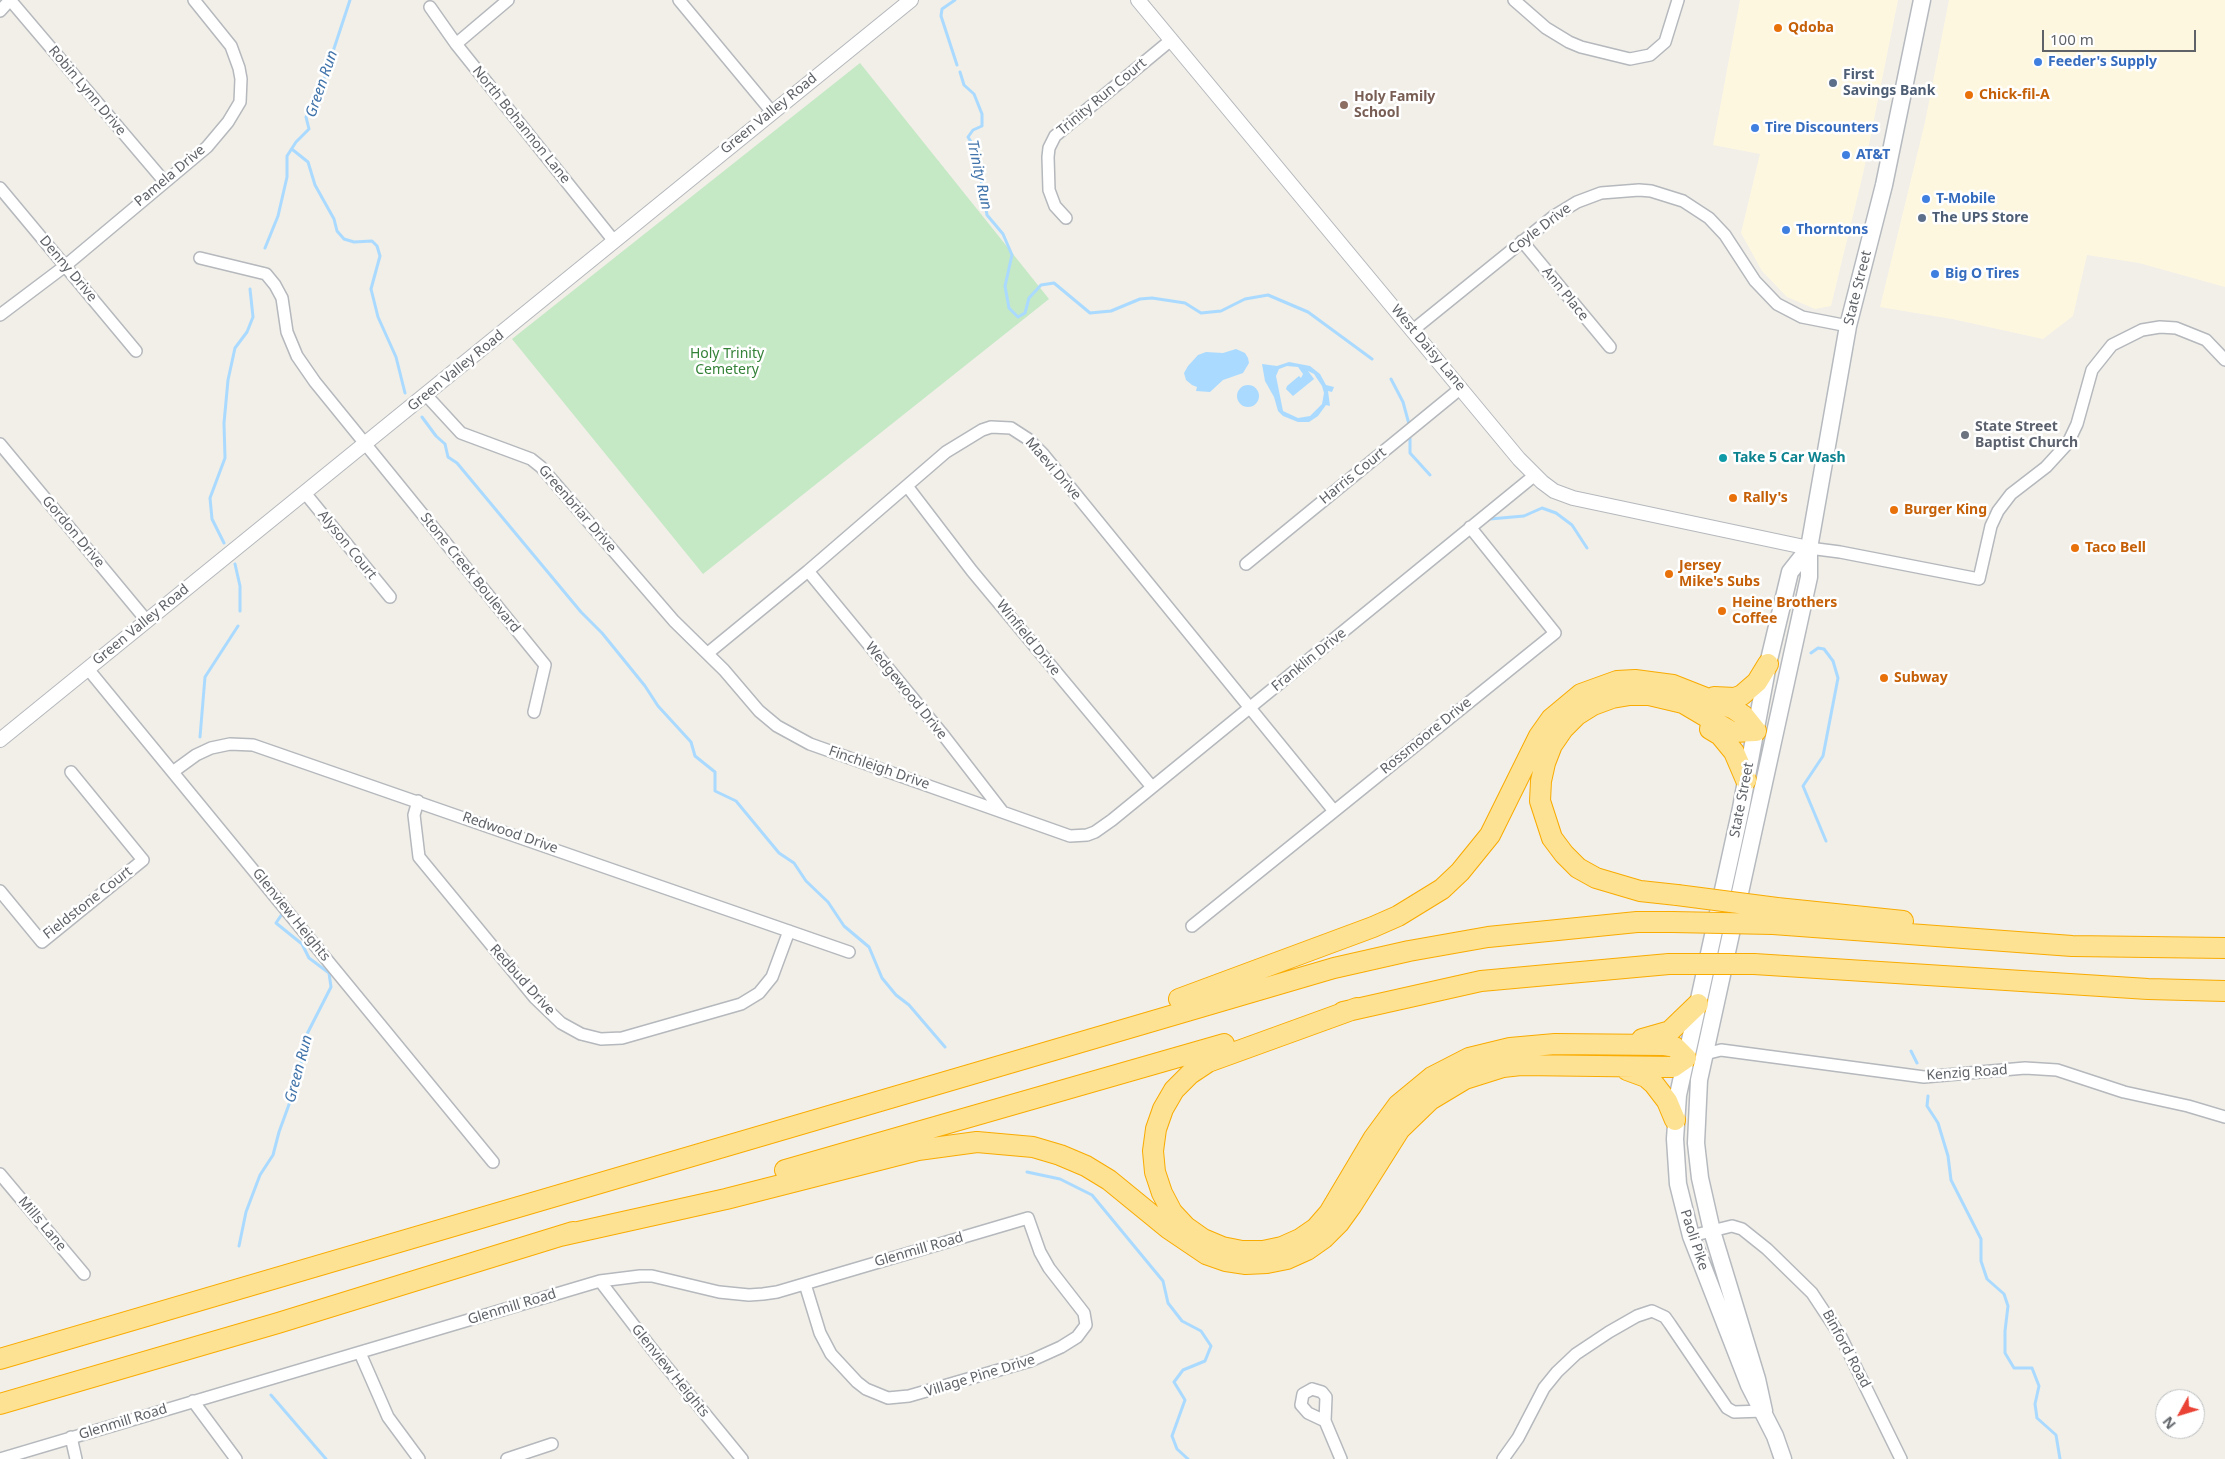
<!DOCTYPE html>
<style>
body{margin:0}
#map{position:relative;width:2225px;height:1459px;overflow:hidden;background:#f1efe8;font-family:"Noto Sans",sans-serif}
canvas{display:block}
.north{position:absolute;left:2155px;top:1389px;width:50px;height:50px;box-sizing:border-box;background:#fff;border:1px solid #bfc1c3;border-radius:50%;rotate:231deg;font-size:14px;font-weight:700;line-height:20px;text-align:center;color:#5f6368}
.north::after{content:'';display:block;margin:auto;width:18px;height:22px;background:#ea4335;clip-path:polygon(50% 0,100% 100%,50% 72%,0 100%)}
.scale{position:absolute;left:2042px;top:30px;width:154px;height:22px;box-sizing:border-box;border:2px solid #5f6368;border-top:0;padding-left:6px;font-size:15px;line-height:18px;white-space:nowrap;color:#5f6368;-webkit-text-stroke:4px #fff;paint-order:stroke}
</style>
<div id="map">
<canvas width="2225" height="1459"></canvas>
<div class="north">N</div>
<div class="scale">100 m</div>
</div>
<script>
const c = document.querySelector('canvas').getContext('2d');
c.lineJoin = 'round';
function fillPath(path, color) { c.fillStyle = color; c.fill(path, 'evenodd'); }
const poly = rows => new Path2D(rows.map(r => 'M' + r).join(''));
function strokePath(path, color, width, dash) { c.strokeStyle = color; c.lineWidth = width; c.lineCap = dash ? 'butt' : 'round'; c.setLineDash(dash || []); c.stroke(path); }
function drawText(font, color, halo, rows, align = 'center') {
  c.font = font + ' "Noto Sans",sans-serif'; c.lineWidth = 5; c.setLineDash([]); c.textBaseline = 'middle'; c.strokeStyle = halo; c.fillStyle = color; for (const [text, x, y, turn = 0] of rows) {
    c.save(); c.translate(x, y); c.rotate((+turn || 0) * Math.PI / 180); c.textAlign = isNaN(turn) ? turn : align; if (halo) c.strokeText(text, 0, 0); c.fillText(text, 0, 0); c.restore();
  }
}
const commercial = poly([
 [1740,0,1898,0,1863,174,1831,306,1815,309,1787,297,1762,271,1741,233,1760,154,1713,145],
 [1949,0,2225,0,2225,287,2139,263,2087,255,2073,316,2043,339,1952,319,1880,307,1925,122]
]);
const green = poly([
 [860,63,1049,299,703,574,512,339]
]);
const water = poly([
 [1236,349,1245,353,1248,358,1249,363,1243,373,1223,380,1210,392,1196,391,1197,387,1192,385,1186,380,1184,373,1188,366,1198,355,1206,352,1223,353],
 [1289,362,1310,366,1320,374,1326,385,1334,387,1332,392,1328,391,1330,406,1326,405,1318,416,1309,422,1298,422,1283,416,1278,411,1274,397,1265,381,1262,364,1277,366],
 [1287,366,1298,367,1303,374,1301,378,1299,376,1287,386,1286,389,1293,396,1314,379,1308,371,1314,374,1322,386,1324,393,1322,404,1310,416,1298,418,1283,411,1276,376,1279,369],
 '1237 396a11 11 0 1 1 22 0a11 11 0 1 1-22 0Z'
]);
const stream = poly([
 [955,0,942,9,941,16,957,65],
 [960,72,964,85,974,94,982,114,982,126,973,130,968,137,976,150,987,215,1003,234,1012,255,1005,286,1009,308,1018,317,1025,313,1029,298,1041,285,1054,283,1090,313,1111,311,1140,299,1152,298,1185,303,1201,313,1221,311,1245,299,1268,295,1308,312,1372,359],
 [293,150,308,162,315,185,334,219,337,231,344,239,354,242,372,241,377,246,380,256,371,289,378,317,396,357,405,393],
 [265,248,278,216,287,177,287,156,296,142,309,129,306,117,317,100,350,0],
 [1391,379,1403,402,1409,424],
 [422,417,436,436,445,444,448,457,457,463,581,612,602,633,645,686,658,706,691,742,695,756,715,772,715,791,736,801,779,853,794,863,806,881,828,902,844,926,869,947,882,978,896,995,909,1005,945,1047],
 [1410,438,1410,453,1430,475],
 [1490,519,1524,516,1542,508,1556,513,1572,525,1587,548],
 [224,543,212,519,210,498,225,458,224,423,228,380,235,348,247,332,253,317,250,289],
 [235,564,240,586,240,611],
 [1811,653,1818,648,1824,649,1833,661,1838,678,1823,756,1803,786,1826,841],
 [200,737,205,677,238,626],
 [1911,1051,1917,1063],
 [1928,1096,1927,1106,1938,1123,1948,1156,1951,1180,1981,1239,1981,1261,1987,1279,2004,1294,2008,1306,2005,1331,2005,1353,2014,1368,2032,1368,2039,1386,2035,1404,2037,1418,2056,1435,2060,1459],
 [1027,1172,1060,1179,1092,1195,1163,1281,1168,1303,1182,1321,1201,1331,1211,1346,1205,1361,1183,1370,1174,1382,1185,1400,1172,1436,1177,1449,1188,1459],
 [239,1246,246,1212,260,1175,273,1155,279,1132,299,1077,305,1038,331,987,329,973,309,958,302,944,276,923,282,914],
 [271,1395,326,1459]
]);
const minor = poly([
 [679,0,772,112],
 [1514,0,1546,28,1569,42,1581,47,1630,59,1650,55,1665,42,1678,0],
 [11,1,164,181],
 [430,7,456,44,614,241],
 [0,11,10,0],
 [456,44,508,0],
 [0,188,136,351],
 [1066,218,1055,206,1049,190,1048,157,1049,148,1055,136,1171,40],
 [1522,241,1610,347],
 [200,258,266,274,275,285,282,298,287,332,297,356,315,382,545,665,534,712],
 [0,315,65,266,207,147,228,122,240,102,241,79,239,68,231,46,194,0],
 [1413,330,1554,216,1577,202,1601,193,1639,190,1651,191,1683,201,1709,218,1725,235,1755,281,1777,304,1802,317,1848,326],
 [426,395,461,433,531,459,541,467,674,621,724,670,759,711,777,726,810,744,1070,836,1087,835,1095,832,1112,820,1535,475],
 [0,444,147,621],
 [907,486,972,571,1152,787],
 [305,493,390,597],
 [1809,548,1840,552,1979,579,1991,526,1998,511,2011,494,2046,467,2068,443,2077,424,2092,370,2112,345,2142,330,2160,327,2176,328,2206,340,2225,360],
 [1246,564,1461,388],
 [808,571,944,736,1002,811],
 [708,653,808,571,946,452,982,430,991,427,1011,428,1028,439,1043,454,1334,811],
 [88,669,493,1162],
 [174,771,196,755,211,748,230,744,253,745,849,952],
 [418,801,414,815,419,857,535,998,561,1023,581,1034,601,1039,622,1038,741,1004,759,993,772,977,789,931],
 [0,891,42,942,143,860,71,772],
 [1192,926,1555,633,1470,527],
 [1705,1054,1721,1050,1924,1077,2025,1068,2057,1070,2124,1092,2188,1106,2225,1117],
 [0,1174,84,1274],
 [1691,1236,1732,1226,1742,1229,1767,1249,1812,1293,1841,1337,1901,1459],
 [600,1281,652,1349,742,1459],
 [360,1353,388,1417,419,1459],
 [1312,1389,1322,1392,1326,1397,1325,1421,1308,1413,1301,1405,1303,1394,1312,1389],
 [193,1401,236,1459],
 [1325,1421,1341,1459],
 [71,1437,76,1459],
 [0,1459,600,1281,640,1276,652,1276,719,1292,749,1295,763,1294,777,1292,1028,1218,1040,1252,1049,1268,1084,1313,1086,1325,1077,1337,1061,1347,1030,1361,909,1396,888,1398,866,1389,857,1382,831,1354,820,1333,805,1284],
 [507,1459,552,1444],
 [1503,1459,1518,1438,1544,1388,1557,1372,1576,1354,1609,1332,1637,1316,1652,1311,1665,1317,1670,1324,1727,1408,1734,1412,1764,1411]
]);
const tertiary = poly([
 [1138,0,1519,459,1542,482,1554,491,1573,498,1809,548],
 [0,740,911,0]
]);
const secondary = poly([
 [1764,1411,1757,1379,1712,1231,1700,1178,1696,1143,1699,1080,1809,577,1809,548,1848,326,1884,185,1922,0],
 [1783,1459,1775,1436,1749,1385,1691,1236,1678,1184,1675,1139,1678,1095,1741,808,1768,664,1790,572,1809,548]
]);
const motorway = poly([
 [1714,697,1735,698,1742,695,1757,682,1768,664],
 [1710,729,1720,735,1734,752,1746,780],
 [1677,895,1640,891,1596,878,1578,868,1564,854,1552,838,1540,801,1541,781,1545,763,1552,745,1563,729,1577,715,1593,705,1612,698,1630,695,1649,695,1683,703,1732,732,1756,731],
 [1777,908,1903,921],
 [1773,924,2072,946,2225,948],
 [1754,964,2148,989,2225,991],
 [1179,999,1373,927,1398,916,1442,889,1460,872,1490,835,1539,736,1551,719,1581,694,1617,681,1635,680,1673,685,1734,709,1744,716,1756,731],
 [1343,1012,1481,981,1669,964],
 [1642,1039,1670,1031,1698,1004],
 [1627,1070,1646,1077,1654,1084,1667,1101,1675,1120],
 [785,1170,1224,1044],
 [560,1236,726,1199,918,1150,977,1142,1033,1147,1060,1155,1086,1166,1109,1180,1169,1229,1206,1254,1226,1261,1246,1264,1267,1263,1287,1259,1307,1250,1324,1238,1339,1223,1352,1205,1400,1129,1430,1100,1465,1079,1503,1067,1521,1065,1673,1067,1686,1058,1675,1047,1663,1045,1555,1044,1510,1048,1469,1058,1432,1077,1398,1105,1373,1139,1329,1213,1316,1228,1300,1239,1282,1247,1263,1251,1242,1251,1222,1247,1203,1239,1186,1227,1172,1212,1162,1193,1155,1172,1153,1151,1156,1129,1163,1109,1174,1090,1190,1074,1208,1062,1357,1008],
 [0,1359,1334,968,1409,951,1488,937,1637,922,1672,922],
 [0,1404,278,1323,573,1232]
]);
const motorwayBridge = poly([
 [1677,895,1777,908],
 [1672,922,1773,924],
 [1669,964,1754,964]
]);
const markers = [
 [1778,28,5,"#e8710a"],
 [2038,62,5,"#3f7fe0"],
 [1833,83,5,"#5c6f8a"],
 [1969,95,5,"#e8710a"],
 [1344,105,5,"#8d6e63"],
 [1755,128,5,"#3f7fe0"],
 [1846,155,5,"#3f7fe0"],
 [1926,199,5,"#3f7fe0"],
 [1922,218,5,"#5c6f8a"],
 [1786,230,5,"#3f7fe0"],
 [1935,274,5,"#3f7fe0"],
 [1965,435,5,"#6b7280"],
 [1723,458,5,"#0f9aa8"],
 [1733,498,5,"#e8710a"],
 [1894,510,5,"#e8710a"],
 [2075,548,5,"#e8710a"],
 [1669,574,5,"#e8710a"],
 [1722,611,5,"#e8710a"],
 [1884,678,5,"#e8710a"]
];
const foodNames = [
 ["Qdoba",1788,28],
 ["Chick-fil-A",1979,95],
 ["Rally's",1743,498],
 ["Burger King",1904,510],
 ["Taco Bell",2085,548],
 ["Jersey",1679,566],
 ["Mike's Subs",1679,582],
 ["Heine Brothers",1732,603],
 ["Coffee",1732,619],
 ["Subway",1894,678]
];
const shopNames = [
 ["Feeder's Supply",2048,62],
 ["Tire Discounters",1765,128],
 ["AT&T",1856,155],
 ["T-Mobile",1936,199],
 ["Thorntons",1796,230],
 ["Big O Tires",1945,274]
];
const serviceNames = [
 ["First",1843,75],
 ["Savings Bank",1843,91],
 ["The UPS Store",1932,218]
];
const streetNames = [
 ["Robin Lynn Drive",87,91,50],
 ["Trinity Run Court",1102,97,-40],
 ["Green Valley Road",769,114,-39],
 ["North Bohannon Lane",521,125,51],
 ["Pamela Drive",170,176,-40],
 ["Coyle Drive",1540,229,-37],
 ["Denny Drive",68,269,50],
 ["State Street",1858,288,-76],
 ["Ann Place",1565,294,51],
 ["West Daisy Lane",1428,348,50],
 ["Green Valley Road",456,371,-39],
 ["Maevi Drive",1053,469,49],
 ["Harris Court",1353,476,-39],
 ["Greenbriar Drive",577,509,49],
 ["Gordon Drive",73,532,50],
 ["Alyson Court",347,545,51],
 ["Stone Creek Boulevard",470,573,51],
 ["Green Valley Road",141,625,-39],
 ["Winfield Drive",1028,638,51],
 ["Franklin Drive",1309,660,-39],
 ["Wedgewood Drive",906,691,51],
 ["Rossmoore Drive",1426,736,-39],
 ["Finchleigh Drive",879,768,19],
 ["State Street",1742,800,-79],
 ["Redwood Drive",510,833,19],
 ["Fieldstone Court",88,903,-38],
 ["Glenview Heights",291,915,51],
 ["Redbud Drive",522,980,48],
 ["Kenzig Road",1967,1073,-4],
 ["Mills Lane",42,1224,50],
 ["Paoli Pike",1694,1240,72],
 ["Glenmill Road",919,1250,-16],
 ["Glenmill Road",512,1307,-17],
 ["Binford Road",1846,1349,62],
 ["Glenview Heights",670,1371,51],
 ["Village Pine Drive",980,1376,-17],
 ["Glenmill Road",123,1422,-17]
];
const educationNames = [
 ["Holy Family",1354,97],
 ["School",1354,113]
];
const parkNames = [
 ["Holy Trinity",727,354],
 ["Cemetery",727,370]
];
const worshipNames = [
 ["State Street",1975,427],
 ["Baptist Church",1975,443]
];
const cultureNames = [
 ["Take 5 Car Wash",1733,458]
];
const waterNames = [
 ["Green Run",322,84,-71],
 ["Trinity Run",979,175,78],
 ["Green Run",299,1069,-75]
];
fillPath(commercial, '#fef7e0');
fillPath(green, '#c5e8c5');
fillPath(water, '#aadaff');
strokePath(stream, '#aadaff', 3);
strokePath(minor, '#b5b8bc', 14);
strokePath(tertiary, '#b5b8bc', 16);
strokePath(secondary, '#b6babf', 19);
strokePath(motorway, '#f9ab00', 22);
strokePath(minor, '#fff', 11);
strokePath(tertiary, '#fff', 14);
strokePath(secondary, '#fff', 16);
strokePath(motorway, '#fde293', 20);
strokePath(motorwayBridge, '#f9ab00', 22, []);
strokePath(motorwayBridge, '#fde293', 20);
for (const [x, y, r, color] of markers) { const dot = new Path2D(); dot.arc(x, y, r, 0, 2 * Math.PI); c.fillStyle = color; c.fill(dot); strokePath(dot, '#fff', 2); }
drawText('bold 14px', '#c56008', '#fff', foodNames, 'left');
drawText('bold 14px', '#366cbe', '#fff', shopNames, 'left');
drawText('bold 14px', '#4e5e75', '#fff', serviceNames, 'left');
drawText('14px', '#5f6368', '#fff', streetNames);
drawText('bold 14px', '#785e54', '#fff', educationNames, 'left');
drawText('14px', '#348238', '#fff', parkNames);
drawText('bold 14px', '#5b616d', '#fff', worshipNames, 'left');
drawText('bold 14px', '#0d838f', '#fff', cultureNames, 'left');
drawText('italic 15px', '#4174aa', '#fff', waterNames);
</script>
